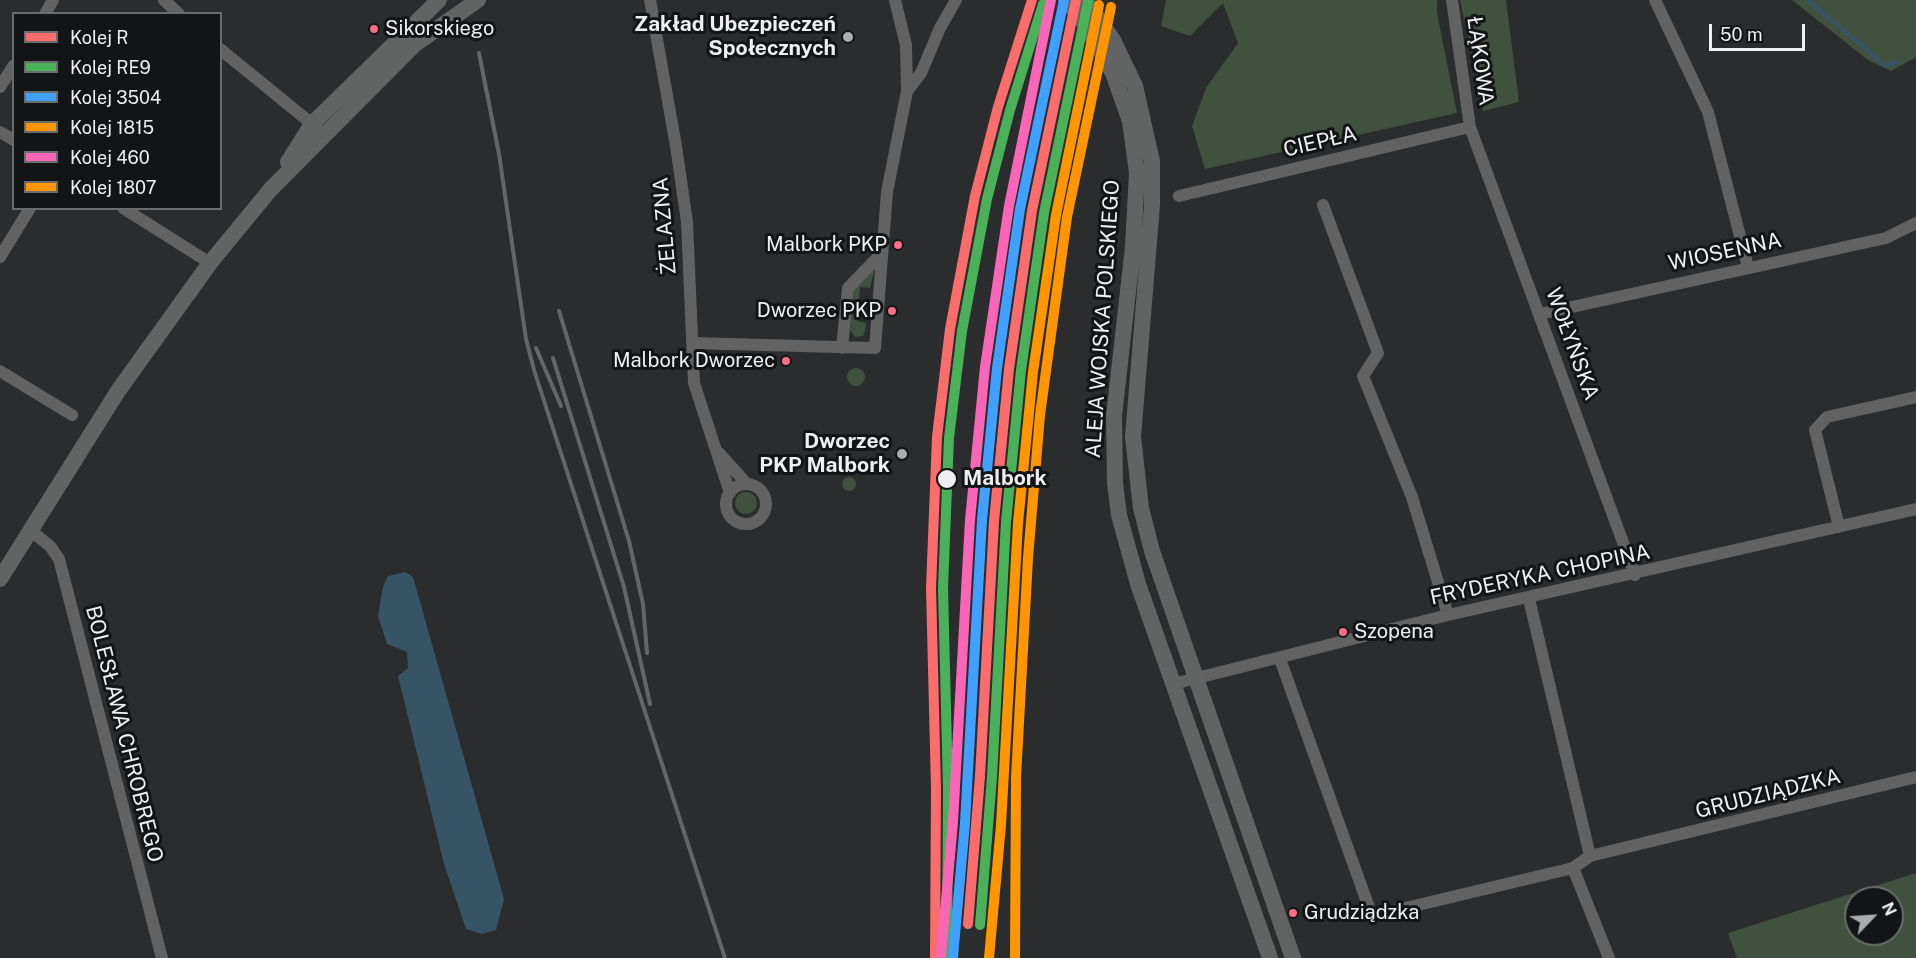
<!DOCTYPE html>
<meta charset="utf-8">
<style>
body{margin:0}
#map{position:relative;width:1916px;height:958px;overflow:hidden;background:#2b2c2d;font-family:"Public Sans",sans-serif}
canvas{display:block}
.legend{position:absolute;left:12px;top:12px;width:210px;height:198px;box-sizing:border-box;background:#131415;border:2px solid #6b6c6d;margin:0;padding:8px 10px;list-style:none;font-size:18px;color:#efeff2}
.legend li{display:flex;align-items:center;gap:12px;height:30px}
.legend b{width:30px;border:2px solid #6b6c6d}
.north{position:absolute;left:1844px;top:886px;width:60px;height:60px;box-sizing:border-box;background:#131415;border:2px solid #6b6c6d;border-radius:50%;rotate:65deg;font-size:16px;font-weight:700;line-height:24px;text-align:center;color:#efeff2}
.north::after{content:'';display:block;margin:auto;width:21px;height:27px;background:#aaabad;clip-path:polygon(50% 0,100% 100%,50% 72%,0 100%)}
.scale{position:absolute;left:1709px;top:24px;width:96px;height:27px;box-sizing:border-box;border:3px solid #efeff2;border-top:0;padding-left:8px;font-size:18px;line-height:21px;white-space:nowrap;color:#efeff2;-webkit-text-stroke:4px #131415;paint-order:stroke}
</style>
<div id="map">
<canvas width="1916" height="958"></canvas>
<ul class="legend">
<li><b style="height:8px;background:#fb6d6d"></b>Kolej R</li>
<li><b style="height:8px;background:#4ab15a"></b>Kolej RE9</li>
<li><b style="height:8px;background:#40a0ff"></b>Kolej 3504</li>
<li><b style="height:8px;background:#ff9500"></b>Kolej 1815</li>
<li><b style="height:8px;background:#fa66b7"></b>Kolej 460</li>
<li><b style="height:8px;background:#ff9500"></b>Kolej 1807</li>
</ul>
<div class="north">N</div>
<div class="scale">50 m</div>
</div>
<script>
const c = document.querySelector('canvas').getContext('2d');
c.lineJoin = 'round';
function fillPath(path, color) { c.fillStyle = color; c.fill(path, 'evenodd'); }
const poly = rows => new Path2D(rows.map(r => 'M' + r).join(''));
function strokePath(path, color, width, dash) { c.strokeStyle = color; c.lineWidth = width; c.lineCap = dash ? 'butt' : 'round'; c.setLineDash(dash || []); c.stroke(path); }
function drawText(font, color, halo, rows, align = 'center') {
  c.font = font + ' "Public Sans",sans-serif'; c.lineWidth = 6; c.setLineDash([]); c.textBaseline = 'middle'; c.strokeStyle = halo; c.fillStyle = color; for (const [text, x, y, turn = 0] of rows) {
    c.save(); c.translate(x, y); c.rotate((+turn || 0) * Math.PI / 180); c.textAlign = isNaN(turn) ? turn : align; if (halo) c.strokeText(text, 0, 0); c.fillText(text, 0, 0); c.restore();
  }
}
const green = poly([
 [1166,0,1437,0,1437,13,1457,113,1205,169,1192,126,1206,88,1238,43,1223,3,1190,36,1161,26],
 [1460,0,1506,0,1519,102,1483,111],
 [1792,0,1916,0,1916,57,1891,71,1868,60],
 [875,268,870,288,860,287,857,321,866,323,865,331,863,336,855,337,850,330,854,290],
 '847 377a9 9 0 1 1 18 0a9 9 0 1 1-18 0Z',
 '842 484a7 7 0 1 1 14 0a7 7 0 1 1-14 0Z',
 '735 503a11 11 0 1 1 22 0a11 11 0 1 1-22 0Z',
 [1916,873,1916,958,1737,958,1728,933],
 [1856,898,1892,898,1892,934,1856,934]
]);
const water = poly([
 [405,572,413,577,504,899,496,930,482,934,466,929,444,864,398,676,408,668,407,652,387,644,378,616,383,587,388,576]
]);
const stream = poly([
 [1808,0,1886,66,1897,62]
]);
const minor = poly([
 [164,0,179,14],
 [650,0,676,146,687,222,694,383,730,493],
 [1452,0,1470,127,1635,575],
 [1655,0,1708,112,1748,267],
 [45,14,53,0],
 [220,49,317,128],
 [0,87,14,65],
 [907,91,921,73,940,28,956,0],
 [0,132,14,140],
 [1179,196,1470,127],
 [1323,205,1378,353,1363,376,1412,497,1448,615],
 [123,208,210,263],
 [0,257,30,208],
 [1540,314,1886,238,1916,223],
 [692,343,875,348,887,192,907,91,906,45,895,0],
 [842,348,848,288,881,254],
 [0,371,72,415],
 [719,453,747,484],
 '726 504a20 20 0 1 1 40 0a20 20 0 1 1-40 0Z',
 [1839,527,1815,430,1827,417,1916,397],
 [30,530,50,546,59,559,162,958],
 [1529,599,1590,856],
 [1280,659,1372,916,1573,868,1590,856,1916,777],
 [1173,684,1448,615,1916,509],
 [1573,868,1609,958]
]);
const major = poly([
 [1066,0,1085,24,1113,73,1130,121,1137,173,1133,247,1114,416,1115,483,1119,515,1138,584,1270,958],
 [1085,0,1113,40,1135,86,1152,161,1152,205,1133,437,1141,508,1152,551,1293,958],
 [288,162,312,124,439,0],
 [0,579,118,391,210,263,270,190,414,45,478,0]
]);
const rail = poly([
 [479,53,499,154,526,339,534,370,725,958],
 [559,311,629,541,643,604,647,653],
 [536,348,561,406],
 [553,358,624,587,650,704]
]);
const rail1 = poly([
 [968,924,980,776,994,521,1009,369,1032,211,1076,0],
 [935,958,936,789,931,588,937,437,950,329,975,196,998,107,1032,0]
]);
const rail2 = poly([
 [980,925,992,777,1006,522,1021,370,1044,213,1088,2],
 [947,958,948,789,943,588,949,438,962,331,987,199,1010,110,1043,4]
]);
const rail3 = poly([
 [953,957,965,823,982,520,997,368,1020,209,1064,0]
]);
const rail4 = poly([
 [989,958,1001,825,1018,523,1033,372,1056,215,1099,5]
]);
const rail5 = poly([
 [941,956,953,822,970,520,985,367,1009,206,1051,0]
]);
const rail6 = poly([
 [1015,958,1016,777,1028,558,1040,415,1067,217,1111,7]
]);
const markers = [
 [374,29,5,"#fb6d88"],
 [848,37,6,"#aaabad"],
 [898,245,5,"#fb6d88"],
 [892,311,5,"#fb6d88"],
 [786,361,5,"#fb6d88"],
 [902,454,6,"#aaabad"],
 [947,479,10,"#efeff2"],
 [1343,632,5,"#fb6d88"],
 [1293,913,5,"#fb6d88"]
];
const busNames = [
 ["Sikorskiego",385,29],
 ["Malbork PKP",887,245,"right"],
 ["Dworzec PKP",881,311,"right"],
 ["Malbork Dworzec",775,361,"right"],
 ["Szopena",1354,632],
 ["Grudziądzka",1304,913]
];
const poiNames = [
 ["Zakład Ubezpieczeń",836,25],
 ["Społecznych",836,49],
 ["Dworzec",890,442],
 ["PKP Malbork",890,466]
];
const streetNames = [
 ["ŁĄKOWA",1480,61,82],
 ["CIEPŁA",1320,142,-13],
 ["ŻELAZNA",665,226,-95],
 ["WIOSENNA",1725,252,-12],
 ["ALEJA WOJSKA POLSKIEGO",1103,319,-86],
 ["WOŁYŃSKA",1572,344,70],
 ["FRYDERYKA CHOPINA",1540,575,-12],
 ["BOLESŁAWA CHROBREGO",124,734,76],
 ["GRUDZIĄDZKA",1768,794,-14]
];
const stopNames = [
 ["Malbork",963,479]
];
fillPath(green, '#40513f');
fillPath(water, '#365465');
strokePath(stream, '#365465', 4);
strokePath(minor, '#626262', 12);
strokePath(major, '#626363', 16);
strokePath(rail, '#666566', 4);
strokePath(rail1, '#fb6d6d', 10);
strokePath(rail2, '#4ab15a', 10);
strokePath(rail3, '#40a0ff', 10);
strokePath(rail4, '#ff9500', 10);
strokePath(rail5, '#fa66b7', 10);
strokePath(rail6, '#ff9500', 10);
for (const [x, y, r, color] of markers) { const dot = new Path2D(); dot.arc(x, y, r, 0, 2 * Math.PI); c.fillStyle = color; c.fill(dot); strokePath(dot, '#131415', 2); }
drawText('20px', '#efeff2', '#131415', busNames, 'left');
drawText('bold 21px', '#efeff2', '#131415', poiNames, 'right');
drawText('21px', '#efeff2', '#131415', streetNames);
drawText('bold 21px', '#efeff2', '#131415', stopNames, 'left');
</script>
